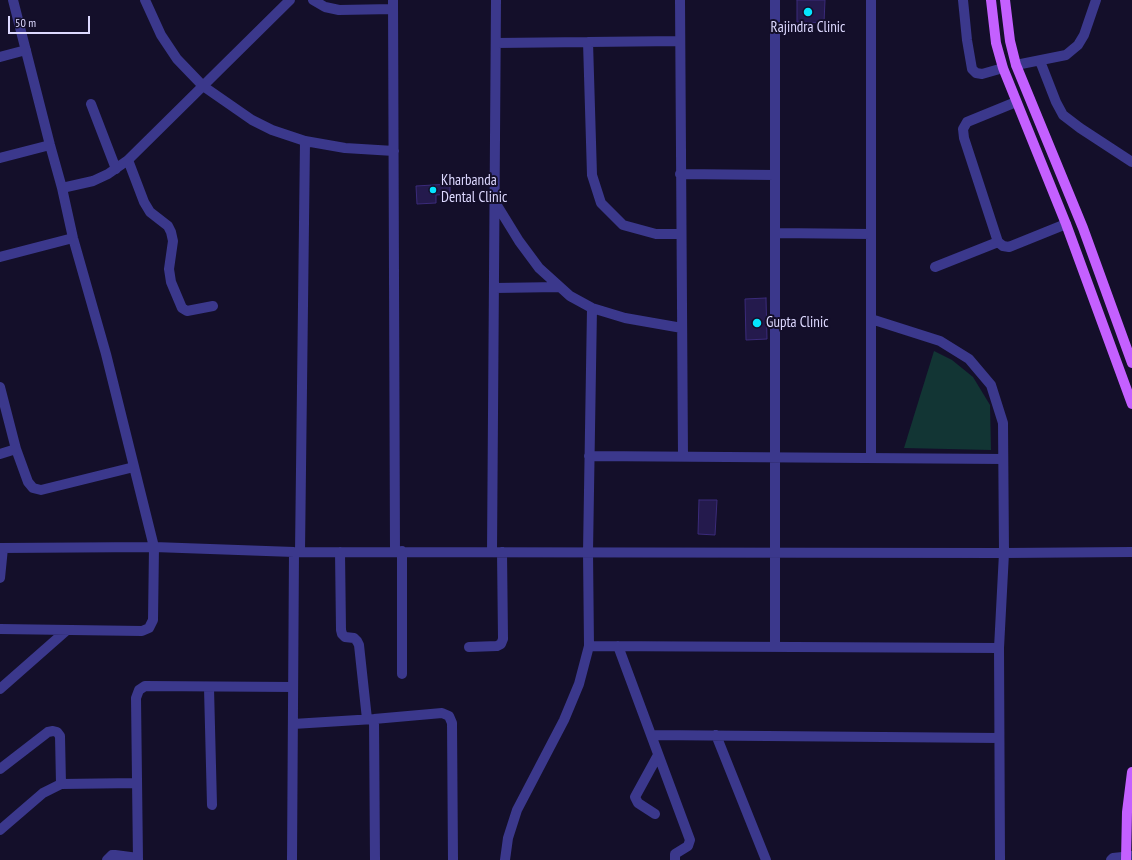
<!DOCTYPE html>
<style>
body{margin:0}
#map{position:relative;width:1132px;height:860px;overflow:hidden;background:#140f2a;font-family:"PT Sans Narrow",sans-serif}
canvas{display:block}
.scale{position:absolute;left:8px;top:16px;width:82px;height:18px;box-sizing:border-box;border:2px solid #ddd9ff;border-top:0;padding-left:5px;font-size:12px;line-height:14px;white-space:nowrap;color:#ddd9ff;-webkit-text-stroke:3px #140f2a;paint-order:stroke}
</style>
<div id="map">
<canvas width="1132" height="860"></canvas>
<div class="scale">50 m</div>
</div>
<script>
const c = document.querySelector('canvas').getContext('2d');
c.lineJoin = 'round';
function fillPath(path, color) { c.fillStyle = color; c.fill(path, 'evenodd'); }
const poly = rows => new Path2D(rows.map(r => 'M' + r).join(''));
function strokePath(path, color, width, dash) { c.strokeStyle = color; c.lineWidth = width; c.lineCap = dash ? 'butt' : 'round'; c.setLineDash(dash || []); c.stroke(path); }
function drawText(font, color, halo, rows, align = 'center') {
  c.font = font + ' "PT Sans Narrow",sans-serif'; c.lineWidth = 4; c.setLineDash([]); c.textBaseline = 'middle'; c.strokeStyle = halo; c.fillStyle = color; for (const [text, x, y, turn = 0] of rows) {
    c.save(); c.translate(x, y); c.rotate((+turn || 0) * Math.PI / 180); c.textAlign = isNaN(turn) ? turn : align; if (halo) c.strokeText(text, 0, 0); c.fillText(text, 0, 0); c.restore();
  }
}
const green = poly([
 [934,351,952,360,973,377,990,405,991,450,904,448]
]);
const building = poly([
 [797,0,825,0,824,23,797,22,797,0],
 [450,184,450,194,436,195,436,203,417,204,416,186,450,184],
 [766,298,767,339,746,340,745,299,766,298],
 [699,500,717,500,715,535,698,534,699,500]
]);
const minor = poly([
 [145,0,161,35,177,59,203,86,252,120,272,130,305,141,345,148,394,151],
 [313,0,325,7,339,10,393,9],
 [393,0,395,551],
 [680,0,683,456],
 [871,0,871,458],
 [963,0,967,40,972,69,976,73,982,74,1003,68],
 [588,42,592,175,601,203,623,225,656,234,681,234],
 [496,43,680,41],
 [0,57,26,50],
 [1040,61,1056,102,1063,115,1080,128,1132,162],
 [1016,65,1066,55,1078,45,1084,35,1096,0],
 [91,104,116,169],
 [0,158,50,145],
 [128,160,144,202,150,212,168,226,171,232,173,241,169,269,171,282,182,308,187,311,213,306],
 [680,174,775,175],
 [62,188,93,181,108,174,128,160,290,0],
 [495,202,519,241,539,268,570,296,592,308,625,318,682,328],
 [775,233,871,234],
 [998,242,1003,246,1009,247,1066,224],
 [0,257,73,238],
 [935,267,998,242,964,138,963,129,967,122,1016,102],
 [495,288,559,287],
 [871,319,940,341,969,359,991,385,1003,423,1004,553,999,648,1000,860],
 [0,387,16,449,28,482,33,488,41,490,134,467],
 [0,454,16,449],
 [589,456,1003,459],
 [0,548,154,547,294,552,1004,553,1132,552],
 [300,552,305,141],
 [340,552,341,630,342,634,345,637,354,638,357,641,359,645,367,719],
 [492,552,496,0],
 [0,578,3,548],
 [0,629,142,631,149,628,153,620,154,547,106,354,73,238,62,188,50,145,13,0],
 [589,646,999,648],
 [618,646,690,840,688,846,675,854,675,860],
 [469,647,497,646,501,644,503,639,502,552],
 [775,647,775,0],
 [402,674,402,551],
 [209,688,212,805],
 [0,689,67,630],
 [374,719,375,860],
 [293,724,374,719,442,713,449,716,452,723,453,860],
 [651,735,999,738],
 [716,735,766,860],
 [0,769,48,732,53,731,57,732,60,736,61,784],
 [655,814,638,803,635,797,658,755],
 [0,830,43,793,61,784,137,783],
 [107,860,112,855,115,855,138,858],
 [138,860,136,698,139,690,145,686,293,687],
 [292,860,294,552],
 [505,860,508,838,517,810,564,720,579,684,589,646,588,552,592,308],
 [1111,860,1113,858,1132,856]
]);
const major = poly([
 [991,0,996,43,1003,68,1066,224,1132,404],
 [1005,0,1010,41,1016,65,1083,228,1132,363],
 [1126,860,1127,812,1132,772]
]);
const markers = [
 [808,12,5,"#05e5ff"],
 [433,190,4,"#05e5ff"],
 [757,323,5,"#05e5ff"]
];
const poiNames = [
 ["Rajindra Clinic",808,28,"center"],
 ["Kharbanda",441,181],
 ["Dental Clinic",441,198],
 ["Gupta Clinic",766,323]
];
fillPath(green, '#123534');
fillPath(building, '#241a4d');
strokePath(building, '#3b2b7a', 1);
strokePath(minor, '#3b388c', 10);
strokePath(major, '#c460ff', 10);
for (const [x, y, r, color] of markers) { const dot = new Path2D(); dot.arc(x, y, r, 0, 2 * Math.PI); c.fillStyle = color; c.fill(dot); strokePath(dot, '#140f2a', 1.5); }
drawText('15px', '#ddd9ff', '#140f2a', poiNames, 'left');
</script>
